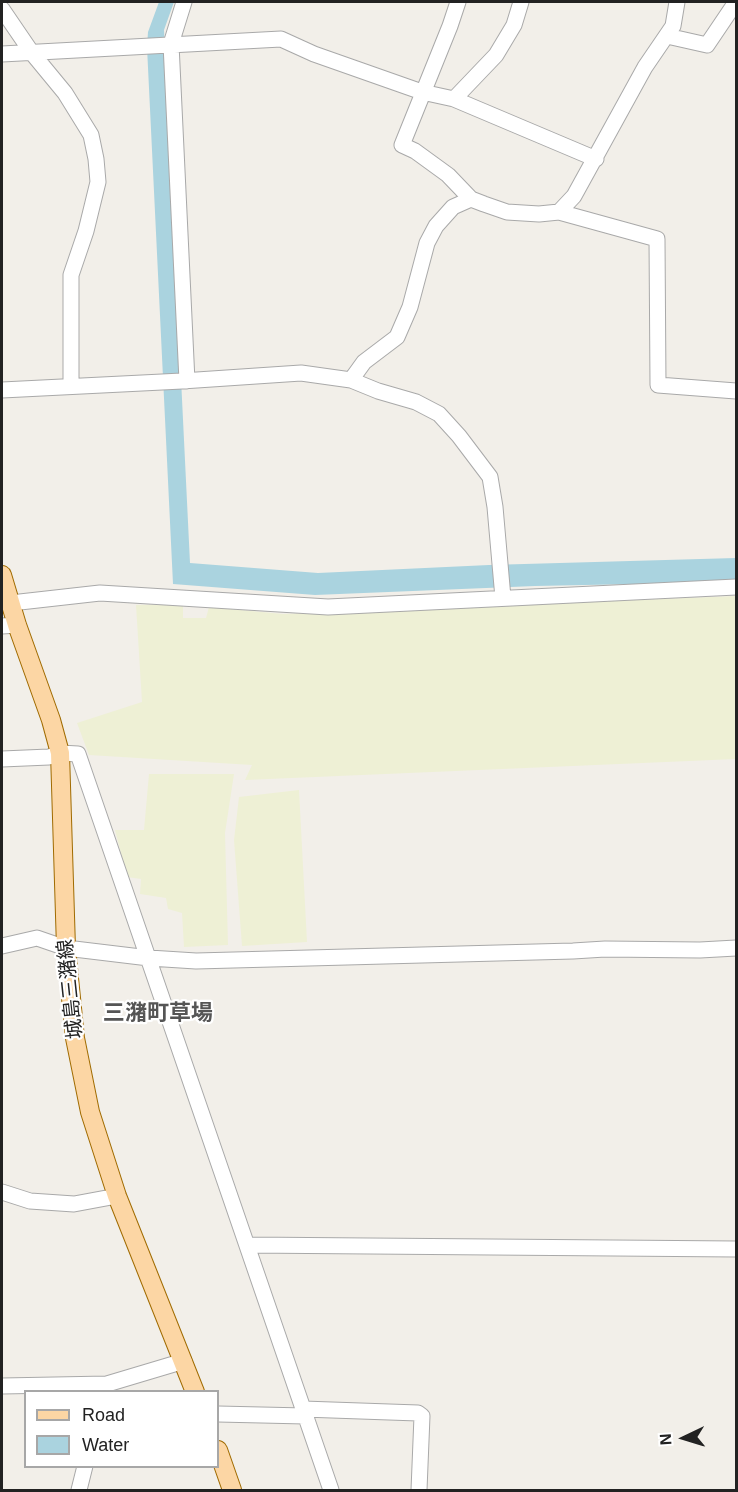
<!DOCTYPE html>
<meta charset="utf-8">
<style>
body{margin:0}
#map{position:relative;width:738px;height:1492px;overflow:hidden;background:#f2efe9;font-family:Arial,sans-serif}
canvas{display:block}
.frame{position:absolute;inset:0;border:3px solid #222;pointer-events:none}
.legend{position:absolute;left:24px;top:1390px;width:195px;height:78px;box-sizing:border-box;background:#fff;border:2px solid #a7a7a7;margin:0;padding:8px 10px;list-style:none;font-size:18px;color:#222}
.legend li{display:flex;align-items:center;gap:12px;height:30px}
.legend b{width:30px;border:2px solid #a7a7a7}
.north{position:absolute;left:654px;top:1408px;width:60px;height:60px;-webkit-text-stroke:4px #fff;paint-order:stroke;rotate:266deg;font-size:16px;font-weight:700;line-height:24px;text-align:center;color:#222}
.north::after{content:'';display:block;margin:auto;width:21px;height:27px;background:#222;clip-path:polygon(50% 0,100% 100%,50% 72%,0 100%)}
</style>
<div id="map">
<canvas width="738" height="1492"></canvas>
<div class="frame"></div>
<ul class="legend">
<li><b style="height:8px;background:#fcd6a4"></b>Road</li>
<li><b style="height:16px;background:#aad3df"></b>Water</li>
</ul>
<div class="north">N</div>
</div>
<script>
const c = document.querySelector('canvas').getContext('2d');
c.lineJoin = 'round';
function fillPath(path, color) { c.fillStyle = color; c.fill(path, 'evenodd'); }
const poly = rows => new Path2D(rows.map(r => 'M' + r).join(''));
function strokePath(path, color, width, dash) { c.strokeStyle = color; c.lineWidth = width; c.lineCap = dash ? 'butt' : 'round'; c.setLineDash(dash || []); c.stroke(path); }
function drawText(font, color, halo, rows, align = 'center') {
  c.font = font + ' Arial,"Noto Sans JP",sans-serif'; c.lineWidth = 4.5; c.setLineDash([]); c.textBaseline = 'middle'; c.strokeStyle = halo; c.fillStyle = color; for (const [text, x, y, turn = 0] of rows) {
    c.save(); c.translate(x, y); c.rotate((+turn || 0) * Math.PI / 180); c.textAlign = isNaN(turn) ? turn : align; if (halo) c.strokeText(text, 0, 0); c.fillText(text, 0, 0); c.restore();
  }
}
const farmland = poly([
 [736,596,736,759,245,780,252,765,89,755,77,723,142,702,136,605,183,604,183,618,206,618,209,607,283,614],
 [149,774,234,774,225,833,228,945,184,947,182,913,168,909,166,898,140,894,141,879,127,877,115,830,144,830],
 [299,790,307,942,242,946,234,840,239,797]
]);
const water = poly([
 [159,2,174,2,164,30,190,563,318,573,489,565,736,558,736,582,535,586,315,595,173,584,147,47,148,32]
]);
const minor = poly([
 [184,2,171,44,187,381],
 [458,2,450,26,402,145,415,151,448,175,471,199,484,204,507,212,539,214,559,212,657,239,658,385,736,391],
 [2,9,32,53,65,93,91,135,96,159,98,182,86,231,71,275,71,386],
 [667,36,707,45,736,2],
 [2,54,281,39,314,54,422,92,454,99,596,159],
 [454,99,496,55,514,25,521,2],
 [559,212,574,196,645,67,673,26,677,2],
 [351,380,364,362,397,337,410,307,427,243,436,226,453,207,471,199],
 [2,390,182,381,301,373,351,380,378,391,416,402,439,414,459,436,490,477,495,507,503,598],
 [11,603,100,593,328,607,736,587],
 [2,626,17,625],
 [2,759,49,757,60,753,78,754,331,1490],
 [2,946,37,938,66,948,149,958,196,961,573,951,605,949,700,950,736,948],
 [2,1192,30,1201,74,1204,117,1196],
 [247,1245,736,1249],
 [2,1386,107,1384,184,1361],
 [303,1409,418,1413,422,1416,419,1490],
 [218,1414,305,1416],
 [79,1490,85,1466]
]);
const major = poly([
 [2,575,17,625,51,720,60,753,66,948,75,1038,90,1112,117,1196,195,1392],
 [218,1450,232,1490]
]);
const streetNames = [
 ["城島三潴線",71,989,-96]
];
const quarterNames = [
 ["三潴町草場",158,1014]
];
fillPath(farmland, '#eef0d5');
fillPath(water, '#aad3df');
strokePath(minor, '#a9a9a9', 17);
strokePath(major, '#a06b00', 20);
strokePath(minor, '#fff', 15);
strokePath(major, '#fcd6a4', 18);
drawText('20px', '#222', '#fff', streetNames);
drawText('bold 22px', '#555', '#fff', quarterNames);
</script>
